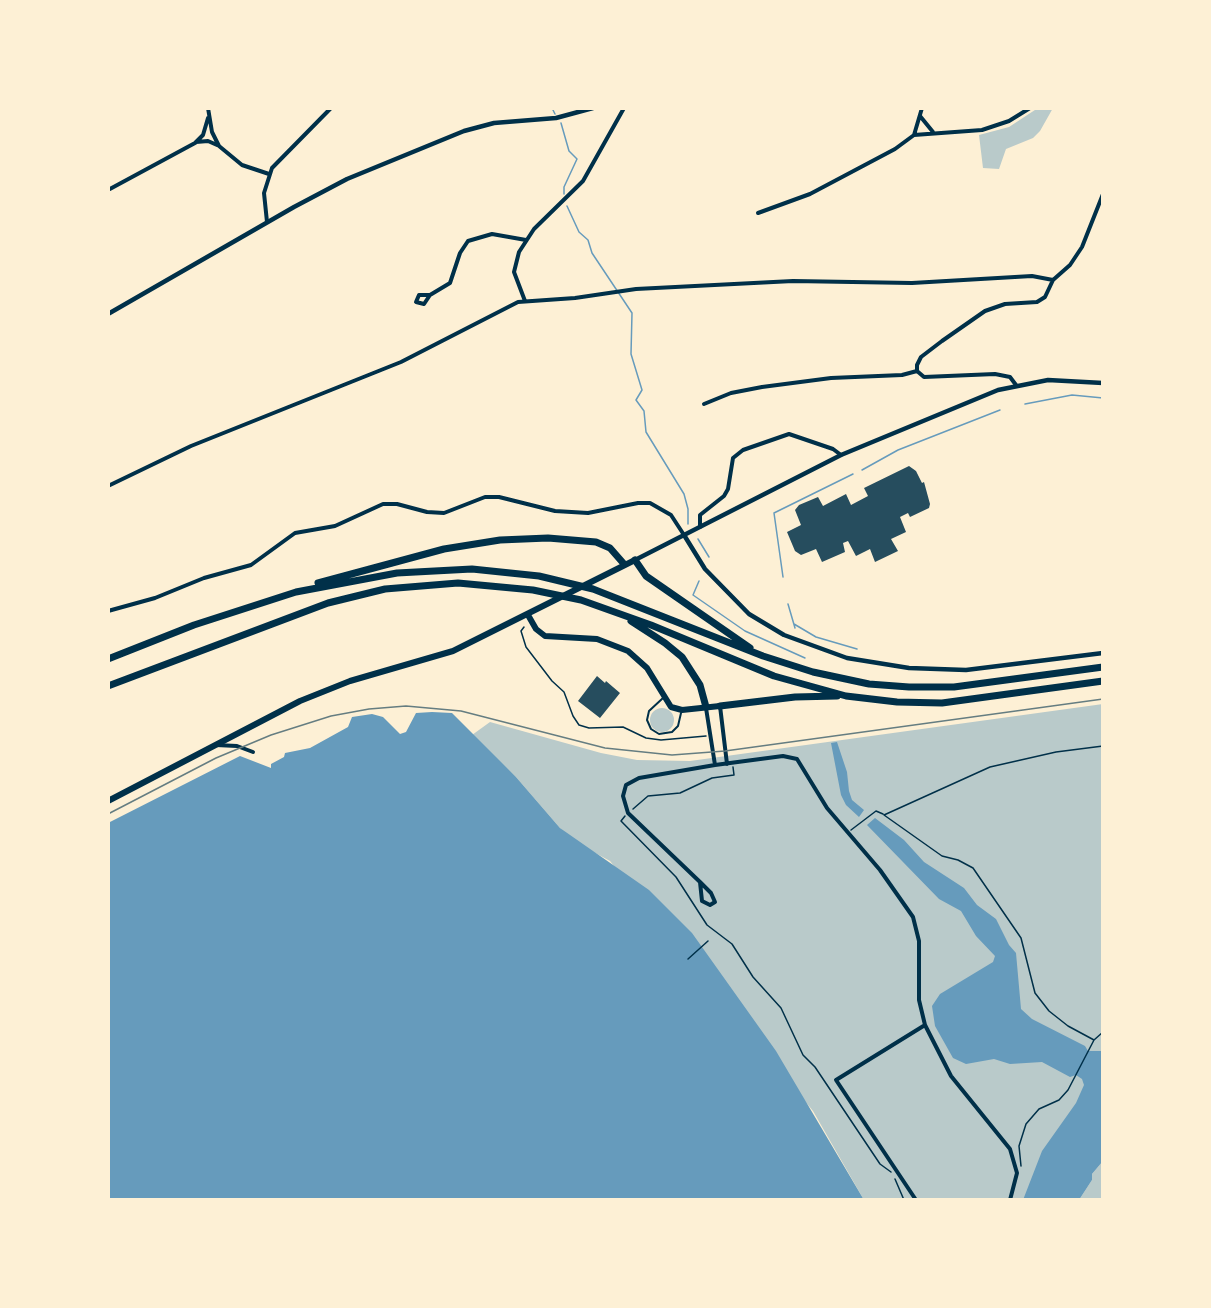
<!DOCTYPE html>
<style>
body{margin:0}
#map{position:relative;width:1211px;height:1308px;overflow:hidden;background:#fdf0d5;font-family:Lato,sans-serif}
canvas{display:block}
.frame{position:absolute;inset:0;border:110px solid #fdf0d5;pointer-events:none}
</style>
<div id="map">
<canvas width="1211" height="1308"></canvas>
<div class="frame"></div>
</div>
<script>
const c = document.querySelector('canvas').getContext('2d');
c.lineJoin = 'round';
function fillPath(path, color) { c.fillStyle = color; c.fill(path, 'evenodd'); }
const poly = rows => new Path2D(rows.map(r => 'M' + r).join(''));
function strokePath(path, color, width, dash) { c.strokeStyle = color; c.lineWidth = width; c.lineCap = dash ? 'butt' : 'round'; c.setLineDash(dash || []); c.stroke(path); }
const green = poly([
 [1038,108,1053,108,1040,131,1033,138,1006,149,999,169,983,168,979,135,1009,127],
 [1103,704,1103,1106,1052,1200,864,1200,813,1111,610,861,577,843,560,828,516,777,472,735,490,722,601,753,637,760,690,761],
 '650 720a12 12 0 1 1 24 0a12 12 0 1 1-24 0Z',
 [1103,1161,1103,1200,1079,1200,1092,1180,1092,1174]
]);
const water = poly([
 [432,712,452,713,516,777,560,828,649,890,692,933,776,1051,864,1200,108,1200,108,823,240,756,271,768,271,764,284,757,285,753,310,748,348,727,352,717,372,714,383,717,400,734,406,732,416,713],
 [837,742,847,772,849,791,852,800,864,810,859,817,846,805,841,795,831,743],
 [875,818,904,840,924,862,964,888,977,905,996,919,1009,945,1016,953,1021,1009,1032,1019,1085,1046,1088,1051,1103,1051,1103,1161,1092,1174,1092,1180,1079,1200,1023,1200,1042,1151,1076,1103,1084,1085,1082,1079,1076,1075,1070,1077,1042,1062,1010,1064,994,1059,966,1064,953,1058,935,1026,932,1006,940,994,993,962,995,956,976,936,961,911,939,899,867,825]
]);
const stream = poly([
 [552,108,555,114],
 [561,123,569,151,577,159,564,187,564,194],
 [567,206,579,232,588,240,592,253,632,313,631,354,642,390,636,400,644,411,646,432,684,494,688,509,688,524],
 [1103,324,1103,325],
 [1025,404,1072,395,1103,398],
 [862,470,898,450,1000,410],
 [698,539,709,557],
 [783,577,774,513,853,474],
 [699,581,693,595,745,631,805,658],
 [788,604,795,628],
 [794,624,816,637,857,649]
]);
const building = poly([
 [909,466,916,471,922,483,924,482,930,504,929,508,910,517,908,513,900,517,906,532,891,539,898,551,875,562,870,549,856,556,848,541,843,543,845,552,822,562,816,549,801,555,795,551,787,532,801,525,795,510,799,505,818,497,823,506,846,494,851,505,868,496,864,488],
 [597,676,605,683,606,681,620,693,600,718,578,701]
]);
const path = poly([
 [524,627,521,631,526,647,552,681,564,692,573,716,579,725,589,728,623,727,646,738,661,740,706,736],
 [633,809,648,796,680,793,712,778,734,775,733,767],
 [625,816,621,821,676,877,707,925,732,944,753,977,781,1008,803,1055,815,1067,880,1164,891,1172],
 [851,830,876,811,883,814],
 [688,959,708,941],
 [1094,1040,1068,1026,1049,1011,1035,993,1021,938,973,868,958,860,942,856,884,815,990,767,1056,752,1103,746],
 [1021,1166,1019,1146,1026,1124,1039,1109,1059,1100,1068,1090,1094,1040,1103,1032],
 [895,1179,904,1200]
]);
const service = poly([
 [663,698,649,711,647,720,651,729,659,734,672,732,678,726,681,713]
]);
const minor = poly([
 [208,108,212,132,219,146,242,165,269,174],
 [920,116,933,132],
 [914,135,982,130,1009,121,1030,108],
 [196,142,208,141,217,145],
 [108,190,195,143,203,135,208,118],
 [758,213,810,194,895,149,914,135,922,108],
 [267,222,264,193,272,168,331,108],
 [430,295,419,295,416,302,424,304,430,295,450,283,460,253,468,241,492,234,526,240],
 [525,301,514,272,519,252,534,229,583,181,624,108],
 [1016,385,1010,377,995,374,924,377,917,371,917,365,921,357,942,341,985,311,1005,304,1037,302,1045,297,1053,280,1070,265,1082,247,1103,194],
 [704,404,731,393,762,387,831,378,902,375,917,371],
 [108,486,191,446,401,362,518,302,575,298,636,289,793,281,912,283,1032,276,1053,280],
 [700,527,700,515,724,496,728,489,733,458,743,450,789,434,833,449,841,455],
 [108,611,155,598,204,578,251,565,295,533,335,526,383,504,397,504,427,512,444,513,485,497,499,497,555,511,588,513,638,503,650,503,671,515,684,535],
 [720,706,727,764],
 [706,708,715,765],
 [216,745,237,746,253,752],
 [700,882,711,893,715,902,710,905,702,901,700,882,628,813,623,796,626,785,639,778,715,765,783,756,797,759,827,808,880,870,913,917,919,941,919,1000,925,1025],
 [916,1200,836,1080,925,1025,951,1076,1010,1149,1017,1173,1010,1200]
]);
const tertiary = poly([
 [108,314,294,207,347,179,464,131,494,123,556,118,593,108],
 [684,535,705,569,749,614,784,635,847,658,909,668,966,670,1103,653],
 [635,560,841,455,998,390,1048,380,1103,383]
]);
const primary = poly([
 [528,615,536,629,545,636,597,639,628,651,647,668,671,707,682,710,720,706],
 [108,801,300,701,350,681,453,651,635,560]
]);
const motorway = poly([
 [635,560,646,576,750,648],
 [318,583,444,549,500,540,548,538,596,542,610,548,624,564],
 [631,621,665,643,682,657,700,685,706,707],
 [108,659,194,625,296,592,397,573,472,569,539,576,593,589,763,656,813,672,869,684,909,687,954,687,1103,667],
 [108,686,328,603,385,589,458,583,533,590,581,600,651,625,774,676,846,696,897,702,942,703,1103,681],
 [720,706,795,697,837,696]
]);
const rail = poly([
 [108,814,216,758,271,735,331,716,369,709,406,706,461,711,605,748,672,755,725,751,1103,699]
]);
fillPath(green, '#b9caca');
fillPath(water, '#669bbc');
strokePath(stream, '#669bbc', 1.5);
fillPath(building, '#264d5e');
strokePath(path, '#003049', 1.5);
strokePath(service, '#003049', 2);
strokePath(minor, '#003049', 4);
strokePath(tertiary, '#003049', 4.5);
strokePath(primary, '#003049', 6);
strokePath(motorway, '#003049', 7);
strokePath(rail, '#657d81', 1.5);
</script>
